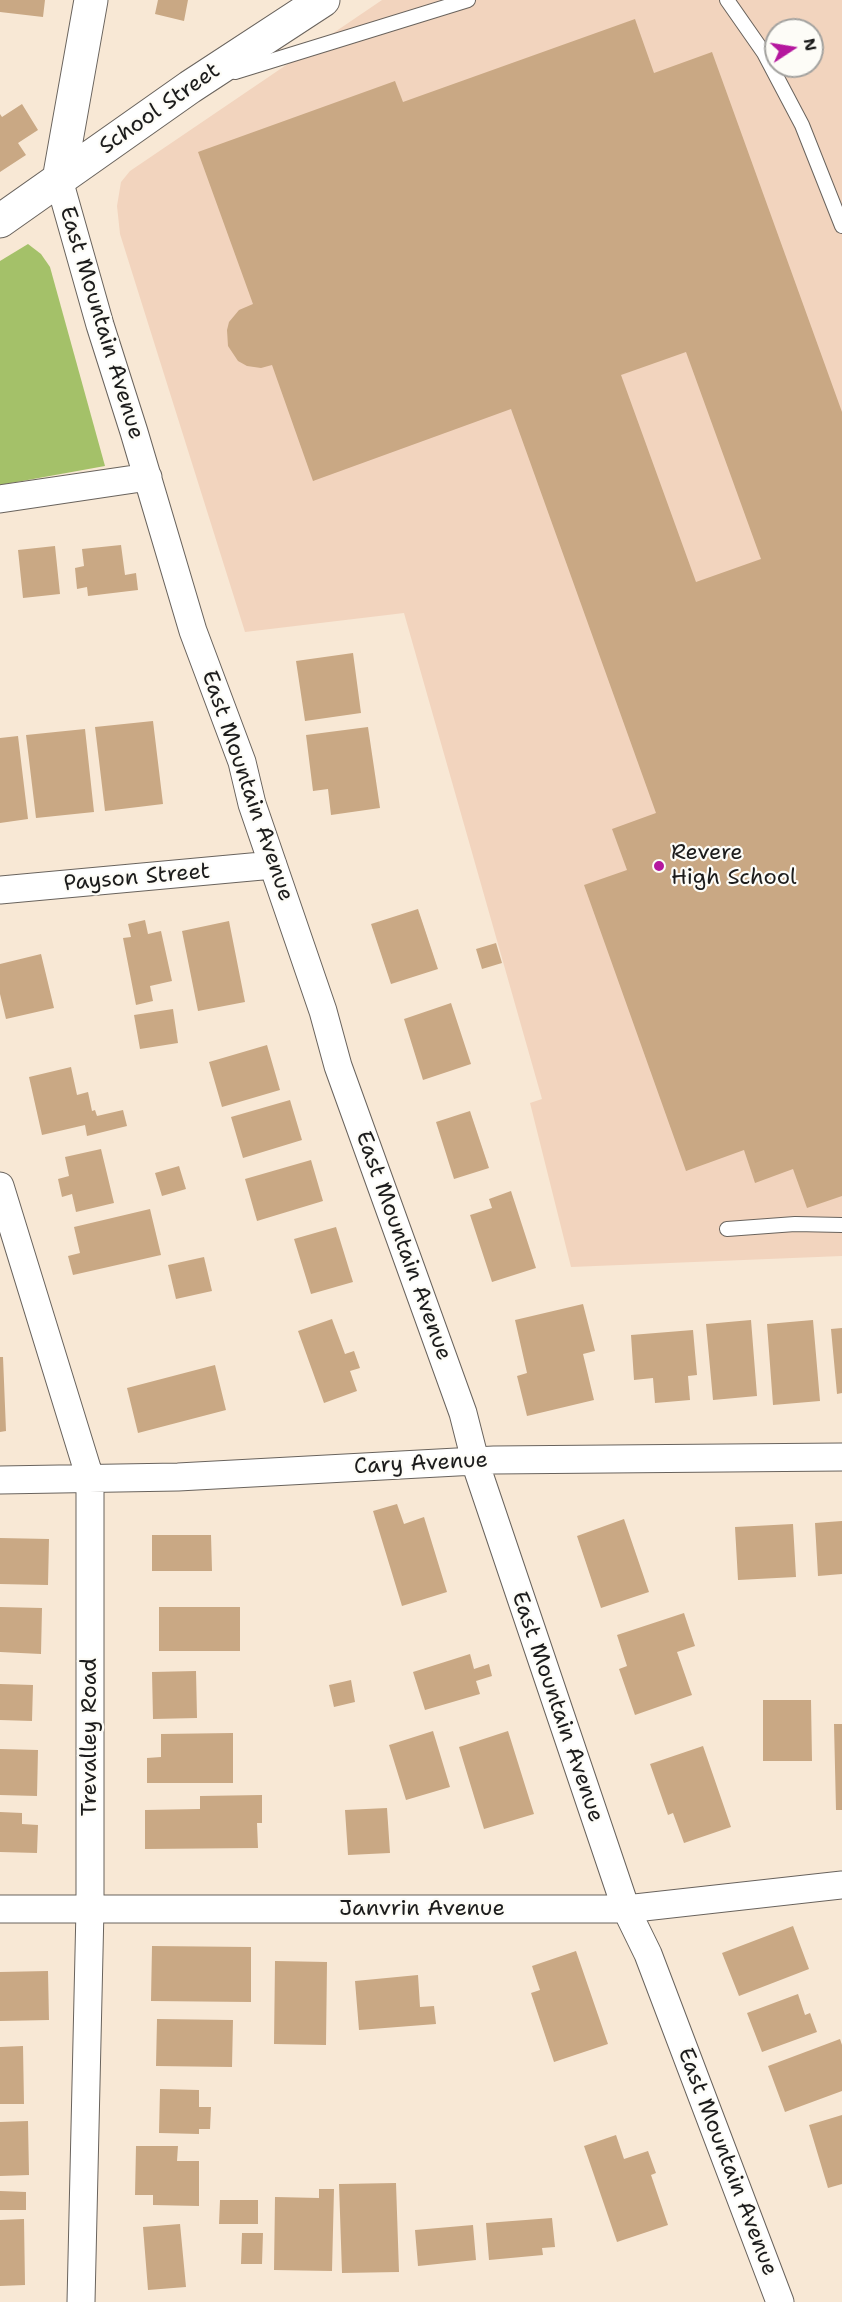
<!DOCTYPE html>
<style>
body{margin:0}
#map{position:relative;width:842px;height:2302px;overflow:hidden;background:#f8e8d5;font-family:"Shantell Sans",sans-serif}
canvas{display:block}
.north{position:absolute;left:764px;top:18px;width:60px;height:60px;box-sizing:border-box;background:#fdfcf7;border:2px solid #a3a29f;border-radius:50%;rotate:78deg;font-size:16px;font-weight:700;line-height:24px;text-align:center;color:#1c1c1c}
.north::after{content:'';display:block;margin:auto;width:21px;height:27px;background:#b5179e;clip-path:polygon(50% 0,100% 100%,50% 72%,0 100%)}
</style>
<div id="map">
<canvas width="842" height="2302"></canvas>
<div class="north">N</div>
</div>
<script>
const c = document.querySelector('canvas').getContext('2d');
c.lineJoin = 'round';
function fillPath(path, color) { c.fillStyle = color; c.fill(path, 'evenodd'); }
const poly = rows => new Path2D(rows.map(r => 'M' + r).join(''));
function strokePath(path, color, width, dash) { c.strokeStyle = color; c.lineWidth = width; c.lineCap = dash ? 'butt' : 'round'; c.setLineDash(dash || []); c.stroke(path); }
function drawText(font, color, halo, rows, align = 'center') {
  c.font = font + ' "Shantell Sans",sans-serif'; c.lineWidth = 4.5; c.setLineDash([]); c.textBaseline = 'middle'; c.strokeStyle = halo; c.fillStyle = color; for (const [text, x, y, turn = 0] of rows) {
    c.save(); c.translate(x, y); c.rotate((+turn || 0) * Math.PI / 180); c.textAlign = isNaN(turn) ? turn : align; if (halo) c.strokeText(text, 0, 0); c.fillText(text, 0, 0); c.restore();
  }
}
const built = poly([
 [382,0,842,0,842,1256,571,1267,530,1103,542,1099,404,613,245,632,120,234,117,206,121,182,130,171],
 [776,30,812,30,812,66,776,66]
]);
const green = poly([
 [28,244,41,254,50,267,105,466,0,485,0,261]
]);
const building = poly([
 [0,0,45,0,43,17,0,12],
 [158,0,188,0,184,21,155,14],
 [635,19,654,73,712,52,842,412,842,1196,807,1208,793,1169,755,1183,744,1150,686,1171,584,885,627,870,612,829,656,813,511,409,313,481,272,365,261,368,247,366,238,361,228,346,227,330,229,322,239,310,253,304,198,152,395,81,403,102],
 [686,352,761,559,696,582,621,375],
 [22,104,38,130,18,143,26,155,0,172,0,114,2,117],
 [121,545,125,575,136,573,138,590,88,596,87,587,77,589,75,568,84,566,82,549],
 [55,546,60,594,23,598,18,550],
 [353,653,361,713,305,721,296,661],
 [153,721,163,804,105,811,95,727],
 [368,727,380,808,331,815,328,789,313,791,306,735],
 [85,729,94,812,36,818,26,735],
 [18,736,28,819,0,823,0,738],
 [418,909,438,969,391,984,371,924],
 [145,920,148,934,161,931,172,981,150,986,153,1001,136,1005,123,938,131,937,128,924],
 [229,921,245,1002,198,1011,182,931],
 [496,943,502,963,482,969,476,949],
 [41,954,54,1008,6,1019,0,994,0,964],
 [451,1003,471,1064,423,1080,404,1019],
 [173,1009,178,1043,140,1049,134,1015],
 [267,1045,280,1090,222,1107,209,1062],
 [71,1067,77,1095,88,1092,92,1111,95,1110,97,1116,123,1110,127,1126,87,1136,85,1125,42,1135,29,1077],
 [290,1100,302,1140,243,1158,231,1117],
 [470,1111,489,1168,454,1179,436,1122],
 [101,1149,114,1203,76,1212,72,1194,62,1197,58,1179,69,1176,65,1157],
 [311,1160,323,1201,257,1221,245,1179],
 [179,1166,186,1189,162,1196,155,1173],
 [511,1191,536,1268,492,1282,470,1215,492,1208,489,1199],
 [150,1209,161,1255,73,1275,68,1256,80,1253,74,1227],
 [336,1227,353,1282,311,1294,294,1239],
 [204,1257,212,1291,176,1299,168,1265],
 [583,1304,595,1351,583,1354,594,1400,527,1416,517,1376,527,1373,515,1320],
 [332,1319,345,1354,354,1351,360,1368,350,1371,357,1391,324,1403,298,1331],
 [751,1320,757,1396,713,1400,706,1324],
 [813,1320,820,1401,773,1405,767,1324],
 [842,1328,842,1393,837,1394,831,1329],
 [693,1330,697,1375,688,1376,690,1400,655,1403,653,1378,634,1380,631,1335],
 [0,1357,3,1357,6,1431,0,1432],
 [215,1365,226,1410,138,1433,127,1388],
 [397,1504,404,1524,424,1517,447,1592,402,1606,373,1511],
 [624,1519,649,1592,601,1608,577,1536],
 [842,1521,842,1574,818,1576,815,1523],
 [793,1524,796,1577,738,1580,735,1527],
 [152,1535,211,1535,212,1571,152,1571],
 [0,1538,49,1539,48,1585,0,1584],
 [0,1607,42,1608,41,1654,0,1652],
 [159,1607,240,1607,240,1651,159,1651],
 [684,1613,695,1646,677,1652,692,1695,635,1715,619,1669,627,1666,617,1635],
 [470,1654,474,1669,489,1664,492,1676,476,1681,480,1694,425,1710,413,1672],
 [196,1671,197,1718,153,1719,152,1672],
 [351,1680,355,1702,334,1707,329,1685],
 [0,1684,33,1685,32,1721,0,1720],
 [763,1700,811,1700,812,1761,763,1761],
 [834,1724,842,1724,842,1810,836,1810],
 [433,1731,450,1787,406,1800,389,1745],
 [508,1731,534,1814,484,1829,459,1747],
 [233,1733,233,1783,147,1783,147,1758,161,1757,161,1734],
 [703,1746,731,1827,684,1843,673,1813,668,1815,650,1764],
 [0,1749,38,1750,37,1796,0,1795],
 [262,1795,262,1823,257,1823,258,1848,145,1849,145,1810,200,1809,200,1796],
 [387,1808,390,1853,348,1855,345,1810],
 [0,1812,22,1813,22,1824,38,1825,37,1853,0,1852],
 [793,1926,809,1969,739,1996,722,1953],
 [152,1946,251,1947,251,2002,151,2001],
 [576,1951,608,2044,554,2062,531,1993,540,1990,532,1966],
 [275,1961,327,1962,326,2045,274,2044],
 [48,1971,49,2020,0,2021,0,1972],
 [418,1975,420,2007,434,2006,436,2024,359,2030,355,1981],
 [798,1994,805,2015,810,2013,817,2032,762,2052,747,2013],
 [157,2019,233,2020,232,2067,156,2066],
 [840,2039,842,2045,842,2091,785,2112,768,2066],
 [23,2046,24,2104,0,2104,0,2047],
 [160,2089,199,2090,199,2107,211,2107,210,2129,199,2129,199,2134,159,2133],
 [842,2115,842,2184,828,2188,809,2125],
 [28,2121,29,2175,0,2176,0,2122],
 [616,2135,624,2159,648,2151,656,2173,651,2175,668,2225,617,2242,584,2146],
 [136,2146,178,2146,177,2161,199,2161,199,2206,153,2205,153,2195,135,2195],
 [396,2183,399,2272,342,2273,339,2184],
 [319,2189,334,2189,332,2271,274,2270,275,2197,319,2198],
 [0,2191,26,2192,26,2210,0,2210],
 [220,2200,258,2200,258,2224,219,2224],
 [552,2218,555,2247,542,2248,543,2255,489,2260,486,2223],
 [24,2219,25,2285,0,2286,0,2220],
 [180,2224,186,2287,148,2290,143,2227],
 [473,2225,476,2260,418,2266,415,2230],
 [242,2233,263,2233,262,2264,241,2264]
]);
const service = poly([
 [727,0,764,53,802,125,842,226],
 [235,72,468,0],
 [727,1229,795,1224,842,1225]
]);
const minor = poly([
 [59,180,100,325,134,432,193,631,242,762,252,804,323,1011,338,1066,463,1413,477,1468,626,1909,648,1954,780,2302],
 [0,499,148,477],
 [0,890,273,865],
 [0,1186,90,1478,90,1909,81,2302],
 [0,1480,178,1477,494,1460,842,1457],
 [0,1909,626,1909,842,1885]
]);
const tertiary = poly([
 [59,180,91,0],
 [0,221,190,87,323,0]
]);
const markers = [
 [659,866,6,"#b5179e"]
];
const streetNames = [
 ["School Street",160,109,-35],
 ["East Mountain Avenue",101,323,73],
 ["East Mountain Avenue",247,786,71],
 ["Payson Street",137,878,-5],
 ["East Mountain Avenue",403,1246,70],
 ["Cary Avenue",421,1464,-3],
 ["East Mountain Avenue",557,1707,71],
 ["Trevalley Road",90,1737,-90],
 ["Janvrin Avenue",422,1909],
 ["East Mountain Avenue",727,2162,69]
];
const poiNames = [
 ["Revere",671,853],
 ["High School",671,878]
];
fillPath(built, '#f2d4be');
fillPath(green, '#a4c169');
fillPath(building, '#c9a884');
strokePath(service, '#69635d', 16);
strokePath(minor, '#69635d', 29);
strokePath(tertiary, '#69635d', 35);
strokePath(service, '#fff', 14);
strokePath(minor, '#fff', 27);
strokePath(tertiary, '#fff', 33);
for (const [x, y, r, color] of markers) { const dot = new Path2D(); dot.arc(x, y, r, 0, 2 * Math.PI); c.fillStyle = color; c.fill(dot); strokePath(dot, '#fdfcf7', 2); }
drawText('22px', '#1c1c1c', '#fdfcf7', streetNames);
drawText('22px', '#1c1c1c', '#fdfcf7', poiNames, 'left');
</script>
